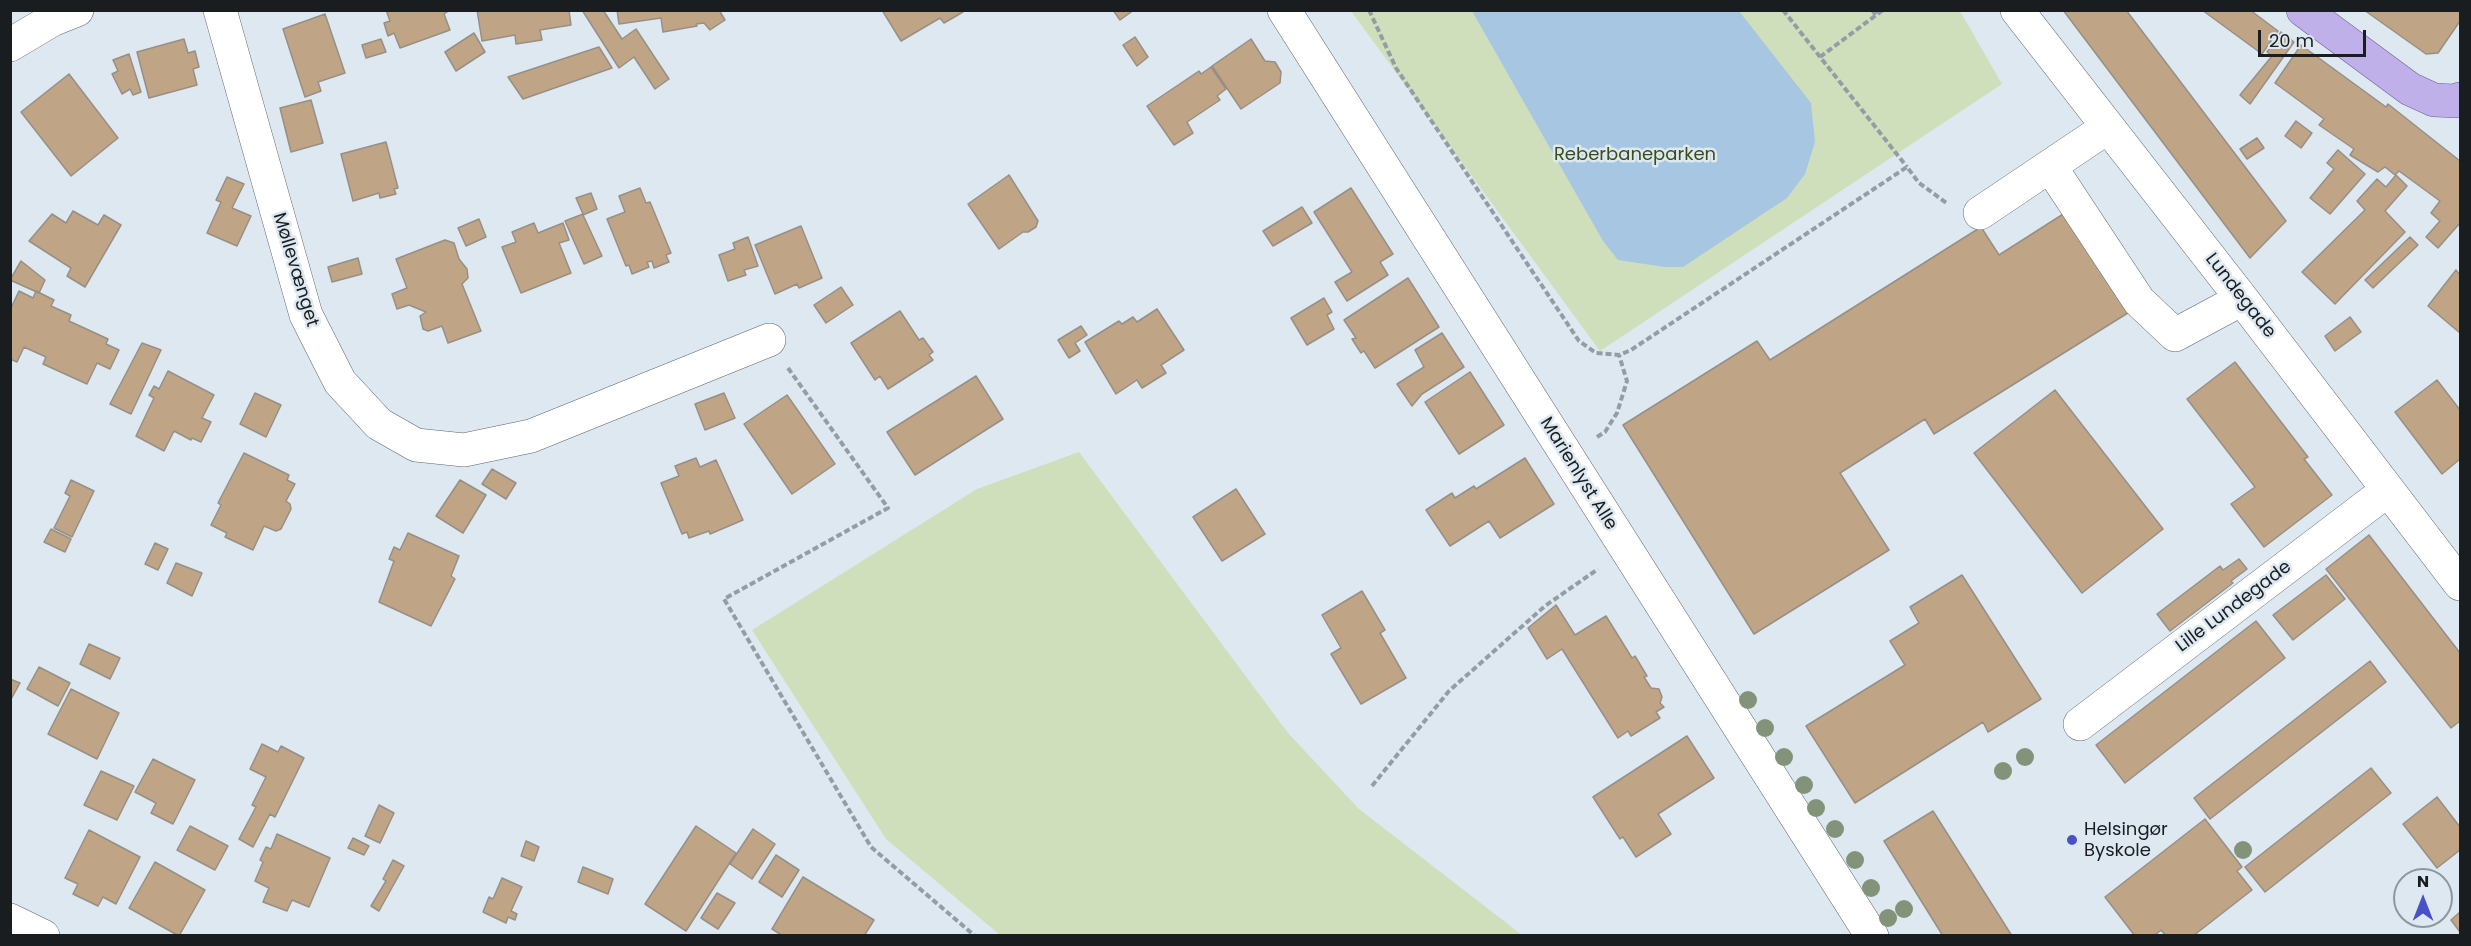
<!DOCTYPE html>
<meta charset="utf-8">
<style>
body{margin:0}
#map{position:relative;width:2471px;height:946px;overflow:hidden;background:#dde8f1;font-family:Poppins,sans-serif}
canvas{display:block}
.frame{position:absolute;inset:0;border:12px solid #191d20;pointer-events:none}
.north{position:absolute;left:2393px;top:868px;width:60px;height:60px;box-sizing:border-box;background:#dde8f1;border:2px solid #8f979d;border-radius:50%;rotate:0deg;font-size:16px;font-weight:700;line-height:24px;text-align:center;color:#191d20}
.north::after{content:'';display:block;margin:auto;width:21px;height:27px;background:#4a51c7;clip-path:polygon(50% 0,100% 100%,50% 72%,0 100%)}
.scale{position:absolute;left:2258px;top:30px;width:108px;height:27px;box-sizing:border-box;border:3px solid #191d20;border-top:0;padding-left:8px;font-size:18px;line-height:21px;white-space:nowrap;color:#191d20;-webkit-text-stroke:4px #dde8f1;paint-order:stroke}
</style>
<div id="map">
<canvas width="2471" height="946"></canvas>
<div class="frame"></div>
<div class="north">N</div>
<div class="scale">20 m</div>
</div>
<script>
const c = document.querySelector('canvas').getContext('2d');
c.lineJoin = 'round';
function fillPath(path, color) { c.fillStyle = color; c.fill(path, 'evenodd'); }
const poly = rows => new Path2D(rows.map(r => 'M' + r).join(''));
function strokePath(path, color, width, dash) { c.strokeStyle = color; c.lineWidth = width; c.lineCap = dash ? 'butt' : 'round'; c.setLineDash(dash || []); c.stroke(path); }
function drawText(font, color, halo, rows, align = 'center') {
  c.font = font + ' Poppins,sans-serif'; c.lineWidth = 5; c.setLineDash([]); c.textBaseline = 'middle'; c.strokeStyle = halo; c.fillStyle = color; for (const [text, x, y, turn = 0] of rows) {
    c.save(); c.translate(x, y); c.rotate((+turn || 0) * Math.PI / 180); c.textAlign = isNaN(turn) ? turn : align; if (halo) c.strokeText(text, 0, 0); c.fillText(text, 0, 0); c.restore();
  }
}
const green = poly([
 [1351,11,1960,11,2002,84,1600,351],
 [1079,452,1288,733,1359,809,1522,935,1000,935,886,839,752,630,977,489]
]);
const water = poly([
 [1472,11,1739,11,1811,103,1815,142,1805,174,1787,198,1683,267,1665,267,1618,260,1603,241]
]);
const building = poly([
 [386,10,450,10,444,14,450,30,400,48,394,33,388,36,384,23,390,21,386,10],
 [477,10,569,10,571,25,540,30,542,40,516,44,515,35,482,41,477,10],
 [582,10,603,10,622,39,636,29,669,79,655,89,634,57,619,68,582,10],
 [617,10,719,10,725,20,710,30,704,23,696,24,697,26,663,32,661,18,619,24,617,10],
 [882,10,962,10,963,12,944,23,940,18,901,41,882,10],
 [1113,10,1134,10,1120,20,1113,10],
 [2063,10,2126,10,2286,221,2250,258,2063,10],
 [2202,10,2250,10,2278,31,2262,54,2202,10],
 [2364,10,2460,10,2460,21,2438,53,2426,54,2364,10],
 [325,14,345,73,318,82,321,91,305,97,283,29,325,14],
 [2281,32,2294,42,2250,104,2240,95,2272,56,2267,52,2281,32],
 [474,33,485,52,456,71,445,52,474,33],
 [1135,37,1148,57,1137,66,1123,45,1135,37],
 [184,39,188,53,195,51,199,67,193,69,197,85,149,98,137,52,184,39],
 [381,39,386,52,366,58,362,45,381,39],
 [1251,39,1265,61,1275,62,1281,72,1280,83,1241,109,1212,66,1251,39],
 [2301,45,2386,107,2388,104,2460,161,2460,223,2438,248,2426,237,2440,221,2431,213,2440,201,2399,171,2395,175,2385,167,2378,172,2350,155,2354,149,2319,125,2324,119,2275,83,2301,45],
 [599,47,612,68,523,99,508,77,599,47],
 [129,54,141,92,133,95,130,89,122,94,112,74,118,71,113,60,129,54],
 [1211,67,1226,89,1217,96,1220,100,1187,122,1193,133,1174,145,1147,106,1199,71,1201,74,1211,67],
 [69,74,118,138,71,176,21,112,69,74],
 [311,100,323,143,291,152,280,108,311,100],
 [2296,121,2312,133,2301,148,2285,136,2296,121],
 [2257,138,2264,148,2247,159,2240,149,2257,138],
 [386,142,398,188,394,189,396,194,380,198,379,193,353,201,341,154,386,142],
 [2338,150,2365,174,2330,214,2310,198,2334,169,2327,163,2338,150],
 [1009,175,1038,221,1036,227,1028,232,1023,232,999,249,968,204,1009,175],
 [2396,175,2407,186,2385,211,2405,232,2335,304,2302,272,2365,210,2357,201,2377,179,2386,187,2396,175],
 [227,177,244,184,232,208,251,216,237,246,207,233,221,202,216,200,227,177],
 [640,188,646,203,650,202,671,253,666,255,669,262,654,268,652,261,647,262,649,267,632,274,629,265,626,266,607,219,625,212,619,196,640,188],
 [1351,188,1393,254,1380,262,1388,275,1347,301,1335,282,1352,272,1314,212,1351,188],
 [591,193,597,209,583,215,602,256,584,264,565,221,583,214,576,198,591,193],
 [1302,207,1312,223,1273,246,1263,231,1302,207],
 [73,211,98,225,104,215,121,225,85,287,67,276,71,268,29,241,52,214,66,223,73,211],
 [2068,211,2131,311,1934,434,1925,419,1840,473,1889,550,1754,634,1623,425,1757,341,1770,360,1981,227,1999,255,2068,211],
 [479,219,486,237,466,246,458,228,479,219],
 [534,223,538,233,563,223,569,240,559,243,571,273,521,293,502,247,516,242,512,232,534,223],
 [801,226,822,278,799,288,797,284,775,294,755,245,801,226],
 [748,237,758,266,744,270,746,275,728,281,719,255,735,249,733,243,748,237],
 [2410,237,2418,245,2373,288,2365,280,2410,237],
 [445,240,454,243,459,259,467,269,468,278,462,284,481,331,448,343,442,326,428,331,423,329,420,316,426,312,409,305,397,309,392,294,407,288,396,259,445,240],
 [358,258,362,274,332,282,328,267,358,258],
 [21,261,45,280,39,293,10,280,21,261],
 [2456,270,2460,275,2460,333,2428,306,2456,270],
 [1408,278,1439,327,1375,368,1364,351,1361,353,1352,339,1356,338,1344,320,1408,278],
 [841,287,853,305,826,323,814,305,841,287],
 [19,291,33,298,36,291,54,300,51,306,71,315,69,321,108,339,106,344,119,350,110,369,97,363,87,384,43,364,46,357,24,347,17,362,10,359,10,310,19,291],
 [1324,298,1332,312,1327,315,1334,329,1307,345,1291,318,1324,298],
 [1157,309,1184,350,1161,365,1166,373,1142,388,1137,380,1116,394,1085,342,1119,321,1122,324,1133,317,1137,322,1157,309],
 [900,311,919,340,923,338,933,352,929,355,933,360,888,389,880,376,875,380,851,343,900,311],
 [2350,317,2361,332,2335,351,2325,336,2350,317],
 [1081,326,1087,335,1075,343,1080,351,1069,358,1058,340,1081,326],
 [1442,333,1464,367,1422,394,1412,406,1397,384,1424,367,1415,350,1442,333],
 [142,343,161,350,131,414,110,404,142,343],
 [2235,362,2308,457,2304,459,2332,495,2264,547,2231,504,2255,487,2187,399,2235,362],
 [168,371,214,395,202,418,211,422,201,442,192,438,191,440,174,431,164,451,136,436,154,398,149,395,154,386,159,389,168,371],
 [1470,372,1504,425,1459,454,1425,402,1470,372],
 [976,376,1003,419,915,475,887,432,976,376],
 [2437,380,2460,410,2460,459,2442,474,2395,412,2437,380],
 [2055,390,2163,529,2082,593,1974,453,2055,390],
 [255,393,281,405,266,437,240,424,255,393],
 [724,393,735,418,705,430,695,404,724,393],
 [787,395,835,464,792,494,744,424,787,395],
 [244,453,289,475,287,480,295,484,286,501,290,504,291,509,281,529,276,531,264,526,253,550,225,537,227,533,211,525,221,505,218,503,244,453],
 [696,458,700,467,716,460,743,520,710,534,709,531,689,538,687,532,682,534,661,483,679,476,675,466,696,458],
 [1525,458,1554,504,1500,538,1489,521,1450,546,1426,510,1452,493,1455,498,1474,486,1476,489,1525,458],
 [492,469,516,483,506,499,482,484,492,469],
 [71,480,94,491,72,537,54,528,70,496,65,493,71,480],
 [460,480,486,495,463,533,436,516,460,480],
 [1236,489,1265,534,1222,561,1193,517,1236,489],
 [51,529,71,539,65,552,44,542,51,529],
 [408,533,459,556,451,576,455,579,431,626,379,602,394,561,389,559,394,547,400,550,408,533],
 [2369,535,2460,653,2460,721,2451,728,2326,569,2369,535],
 [155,543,168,549,158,570,145,564,155,543],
 [2239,559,2247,569,2231,581,2233,583,2170,631,2157,614,2220,566,2223,570,2239,559],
 [176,563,202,573,192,596,167,583,176,563],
 [1962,575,2041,699,1988,732,1983,722,1855,803,1806,726,1905,665,1890,641,1919,623,1910,607,1962,575],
 [2326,575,2345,599,2293,640,2273,615,2326,575],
 [1362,591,1385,630,1380,633,1406,678,1361,704,1331,654,1341,648,1322,615,1362,591],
 [1556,605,1575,635,1606,616,1632,658,1635,656,1647,676,1644,677,1651,688,1659,689,1662,697,1660,703,1664,707,1656,712,1660,718,1631,736,1628,731,1618,738,1562,649,1547,659,1528,628,1556,605],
 [2256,621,2285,658,2125,783,2096,745,2256,621],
 [89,644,120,658,110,679,80,664,89,644],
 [2370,661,2386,682,2210,819,2194,798,2370,661],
 [39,667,70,683,58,706,27,689,39,667],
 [10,679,20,683,10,701,10,679],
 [71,689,119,713,97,759,48,734,71,689],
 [1687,736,1714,778,1658,814,1671,834,1636,857,1623,837,1620,839,1593,797,1687,736],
 [262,744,278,752,281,746,304,758,275,817,270,814,253,847,239,839,256,807,252,805,266,777,250,769,262,744],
 [153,759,195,780,173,824,151,813,156,803,135,792,153,759],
 [2371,768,2391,793,2265,892,2245,867,2371,768],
 [101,771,134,786,117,820,84,805,101,771],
 [2437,797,2460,827,2460,850,2437,868,2403,824,2437,797],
 [379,805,394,813,380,843,365,836,379,805],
 [1933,811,2012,936,1943,936,1884,841,1933,811],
 [2205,819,2242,867,2237,871,2252,890,2193,936,2166,936,2161,930,2154,936,2135,936,2105,897,2205,819],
 [190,826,228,846,215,870,177,850,190,826],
 [696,826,736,853,686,931,645,904,696,826],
 [753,829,775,844,752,879,730,864,753,829],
 [89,830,140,857,116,904,103,897,98,906,73,894,78,884,65,878,89,830],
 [277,834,330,858,309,907,292,900,287,911,263,902,269,888,255,881,263,862,260,860,266,847,271,849,277,834],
 [353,838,369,846,364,855,348,848,353,838],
 [526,841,539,847,534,861,521,856,526,841],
 [776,855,799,870,782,897,759,882,776,855],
 [393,860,404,866,379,911,371,906,386,881,383,879,393,860],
 [155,862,205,890,179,936,129,908,155,862],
 [583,867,613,879,608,894,578,882,583,867],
 [803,877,874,920,864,936,783,936,772,929,803,877],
 [502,878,522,887,511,911,517,914,515,920,508,917,506,923,483,912,489,897,493,899,502,878],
 [717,893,735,903,718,929,701,918,717,893],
 [2460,912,2460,932,2451,920,2460,912]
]);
const path = poly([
 [1369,10,1396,68,1579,341,1596,353,1619,355,1631,350,1907,167,1919,183,1948,204],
 [1783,10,1907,167],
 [1872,10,1876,15],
 [1820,57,1883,10],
 [788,368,888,508,724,599,871,847,975,936],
 [1597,437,1605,432,1617,413,1627,381,1619,355],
 [1372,786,1449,691,1545,606,1598,569]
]);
const minor = poly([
 [220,10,306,315,340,382,379,424,416,445,464,450,531,436,769,340],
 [1284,10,1872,936],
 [2017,10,2242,299,2460,584],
 [10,45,52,20,77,10],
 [2050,166,2139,301,2175,335,2242,299],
 [1980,213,2108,127],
 [2080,724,2388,490],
 [10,920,43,936]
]);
const major = poly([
 [2303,10,2410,89,2434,100,2456,101,2460,99]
]);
const trees = [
 [1748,700],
 [1765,728],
 [1784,757],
 [2025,757],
 [2003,771],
 [1804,785],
 [1816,808],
 [1835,829],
 [2243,850],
 [1855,860],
 [1871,888],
 [1904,909],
 [1888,918]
];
const markers = [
 [2072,840,6,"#4a51c7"]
];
const parkNames = [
 ["Reberbaneparken",1635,155]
];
const streetNames = [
 ["Møllevænget",295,270,73],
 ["Lundegade",2240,296,52],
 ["Marienlyst Alle",1578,474,58],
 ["Lille Lundegade",2234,607,-37]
];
const poiNames = [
 ["Helsingør",2084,830],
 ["Byskole",2084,851]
];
fillPath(green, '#cfdfbb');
fillPath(water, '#a6c6e1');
fillPath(building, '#bfa586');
strokePath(building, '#978f86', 1.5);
strokePath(minor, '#5c666d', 34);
strokePath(major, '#6a5b9a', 34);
strokePath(path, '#959da4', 4, [6, 3]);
strokePath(minor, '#fff', 33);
strokePath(major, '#bfb0e9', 33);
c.fillStyle = '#83937a';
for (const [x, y] of trees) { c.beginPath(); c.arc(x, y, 9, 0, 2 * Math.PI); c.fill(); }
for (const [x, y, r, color] of markers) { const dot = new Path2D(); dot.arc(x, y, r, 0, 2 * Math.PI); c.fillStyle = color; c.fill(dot); strokePath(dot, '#dde8f1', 2); }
drawText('18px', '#3a4d18', '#dde8f1', parkNames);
drawText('18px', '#191d20', '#dde8f1', streetNames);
drawText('18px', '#191d20', '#dde8f1', poiNames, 'left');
</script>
